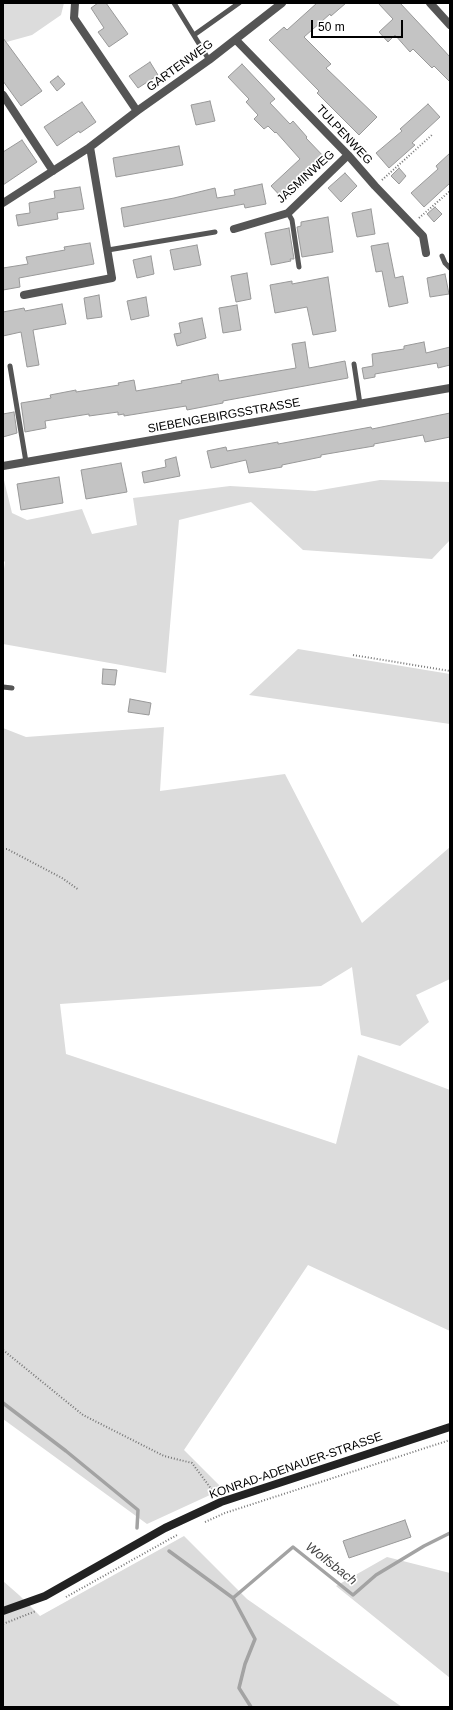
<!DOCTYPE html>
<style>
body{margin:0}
#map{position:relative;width:453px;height:1710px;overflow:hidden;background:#fff;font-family:Helvetica,sans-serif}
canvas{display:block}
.frame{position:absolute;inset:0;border:4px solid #000;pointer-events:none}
.scale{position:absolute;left:311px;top:20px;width:92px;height:18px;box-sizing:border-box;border:2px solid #000;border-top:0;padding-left:5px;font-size:12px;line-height:14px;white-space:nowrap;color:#000;-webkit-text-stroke:3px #fff;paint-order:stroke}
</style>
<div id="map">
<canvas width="453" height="1710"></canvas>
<div class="frame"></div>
<div class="scale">50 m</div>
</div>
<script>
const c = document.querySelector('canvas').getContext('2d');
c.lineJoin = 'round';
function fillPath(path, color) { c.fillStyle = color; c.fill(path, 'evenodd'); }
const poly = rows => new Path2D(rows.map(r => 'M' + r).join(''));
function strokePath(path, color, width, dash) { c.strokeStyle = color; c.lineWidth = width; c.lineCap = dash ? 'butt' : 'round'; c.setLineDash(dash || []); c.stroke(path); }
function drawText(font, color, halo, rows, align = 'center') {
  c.font = font + ' Helvetica,sans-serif'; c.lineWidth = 3.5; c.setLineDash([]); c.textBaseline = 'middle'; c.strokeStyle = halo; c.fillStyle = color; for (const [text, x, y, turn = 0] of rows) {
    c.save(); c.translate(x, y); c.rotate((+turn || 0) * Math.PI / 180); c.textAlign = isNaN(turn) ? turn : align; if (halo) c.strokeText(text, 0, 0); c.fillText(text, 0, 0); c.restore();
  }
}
const green = poly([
 [3,3,64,3,61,15,32,35,3,43],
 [3,476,12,513,27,520,82,509,92,534,137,525,133,498,230,486,315,491,380,480,450,482,450,540,432,559,303,550,251,502,179,520,166,673,3,644,3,576,5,562,3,560],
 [298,649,450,674,450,724,249,695],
 [164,727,160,791,285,774,362,923,450,847,450,979,416,995,429,1022,400,1046,361,1035,352,967,321,986,60,1004,66,1054,336,1144,358,1055,450,1090,450,1331,308,1265,184,1450,223,1489,147,1524,3,1419,3,728,26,737],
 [184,1536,247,1599,402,1707,3,1707,3,1581,19,1595,40,1616],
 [387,1557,450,1573,450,1678,336,1586]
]);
const stream = poly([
 [3,1403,66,1451,138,1510,137,1528],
 [169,1551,233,1598,293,1547,353,1595,376,1575,424,1546,450,1533],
 [233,1598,255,1639,245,1664,239,1688,251,1707]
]);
const building = poly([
 [98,3,106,3,128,34,109,47,98,32,104,28,91,8,98,3],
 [317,3,346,3,331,16,330,14,304,37,331,64,326,68,377,117,359,135,317,93,319,91,269,40,284,27,287,30,317,3],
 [378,3,400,3,429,34,450,57,450,82,434,66,432,68,413,49,410,52,395,35,388,42,379,32,393,19,378,3],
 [3,38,42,91,21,106,3,81,3,38],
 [150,62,158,75,138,88,129,76,150,62],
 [242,64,275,99,270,103,290,124,293,121,307,137,306,138,327,160,284,200,271,186,300,159,276,132,275,133,268,126,264,129,254,119,258,115,246,102,249,99,228,77,242,64],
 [58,76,65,84,57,91,50,82,58,76],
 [210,101,215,121,196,125,191,105,210,101],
 [82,102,96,122,80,133,79,131,57,146,44,127,82,102],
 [428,104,440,117,412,143,415,145,389,168,376,153,402,131,400,129,428,104],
 [22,140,37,162,3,185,3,152,22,140],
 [179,146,183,165,116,177,113,158,179,146],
 [450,153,450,183,424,207,411,193,438,169,436,166,450,153],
 [399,168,406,176,399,184,391,176,399,168],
 [345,173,357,186,341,202,328,188,345,173],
 [262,184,266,204,245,208,244,204,124,227,121,208,174,198,215,188,217,198,235,195,234,190,262,184],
 [80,187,84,209,57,213,58,219,18,226,16,215,30,213,29,203,55,198,54,191,80,187],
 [435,207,442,214,434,222,427,214,435,207],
 [371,209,375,234,357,237,352,213,371,209],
 [328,217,333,252,302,257,297,227,301,226,301,222,328,217],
 [289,228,294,259,290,259,291,261,271,265,265,233,289,228],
 [90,243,94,264,19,278,20,287,3,290,3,268,28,264,26,257,65,250,64,247,90,243],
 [388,243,395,278,403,276,408,303,389,307,382,271,376,272,371,246,388,243],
 [197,245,201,265,174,270,170,250,197,245],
 [151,256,154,274,137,278,133,260,151,256],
 [247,273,251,299,236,302,231,276,247,273],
 [445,274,449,294,430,297,427,278,445,274],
 [328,277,336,331,313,335,307,307,275,313,270,285,292,281,292,284,328,277],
 [99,295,102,317,87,319,84,298,99,295],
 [146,297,149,316,131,320,127,301,146,297],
 [62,304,66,324,33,330,39,365,27,367,21,332,3,336,3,312,24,308,25,311,62,304],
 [237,305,241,330,223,333,219,308,237,305],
 [202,318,206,338,177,346,174,334,181,333,179,323,202,318],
 [305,342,309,368,345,361,348,378,223,401,223,403,187,410,186,406,124,416,124,414,118,415,118,412,89,416,89,414,45,421,46,428,25,432,21,403,51,398,50,395,76,390,76,392,119,385,118,383,134,380,136,391,182,383,181,381,218,374,219,381,296,368,292,344,305,342],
 [424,342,426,353,450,347,450,365,438,368,437,363,375,374,375,377,364,379,362,368,373,366,372,354,404,349,404,346,424,342],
 [14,412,17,433,3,437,3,414,14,412],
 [450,413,450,437,425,442,423,435,374,444,374,446,321,455,321,457,282,465,282,467,249,473,246,460,211,468,207,451,226,447,227,451,278,442,278,444,371,427,372,429,450,413],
 [176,457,180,476,144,483,142,472,166,467,165,460,176,457],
 [121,463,127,492,86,499,81,470,121,463],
 [59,477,63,503,21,510,17,484,59,477],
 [103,669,117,670,115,685,102,684,103,669],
 [130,699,151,703,149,715,128,712,130,699],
 [405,1520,411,1537,349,1558,343,1541,405,1520]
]);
const path = poly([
 [382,180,433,134],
 [419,218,450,191],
 [353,655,450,671],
 [3,849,7,849,62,878,79,890],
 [3,1350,83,1415,164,1456,192,1463,215,1494],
 [205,1522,225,1513,450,1440],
 [66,1597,177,1535],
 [3,1624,36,1611]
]);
const lane = poly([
 [174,3,209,60],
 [194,35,239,3],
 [288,213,292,220,299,267],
 [108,250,215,232],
 [442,256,445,263,450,268],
 [354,364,360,404],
 [10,366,26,462],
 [3,687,12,688]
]);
const street = poly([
 [75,3,74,18,137,111],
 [430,3,450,25],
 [236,40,348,155,375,186,423,236,426,253],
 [3,95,53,171],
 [3,203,90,147,137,111,209,60,282,3],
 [234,229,288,213,348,155],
 [24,295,112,278,90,147],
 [3,466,450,388]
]);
const secondary = poly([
 [3,1611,45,1596,165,1528,221,1502,450,1427]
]);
const streetNames = [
 ["GARTENWEG",180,66,-36],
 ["TULPENWEG",344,135,47],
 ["JASMINWEG",306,177,-42],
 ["SIEBENGEBIRGSSTRASSE",224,416,-10],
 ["KONRAD-ADENAUER-STRASSE",296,1466,-19]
];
const waterNames = [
 ["Wolfsbach",331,1564,38]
];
fillPath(green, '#dcdcdc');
strokePath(stream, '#a3a3a3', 3.5);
fillPath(building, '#c4c4c4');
strokePath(building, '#999', 1);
strokePath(path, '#777', 2, [1, 2]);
strokePath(lane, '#555', 5);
strokePath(street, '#555', 8);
strokePath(secondary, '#222', 8);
drawText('12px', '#000', '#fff', streetNames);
drawText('italic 13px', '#444', '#fff', waterNames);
</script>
